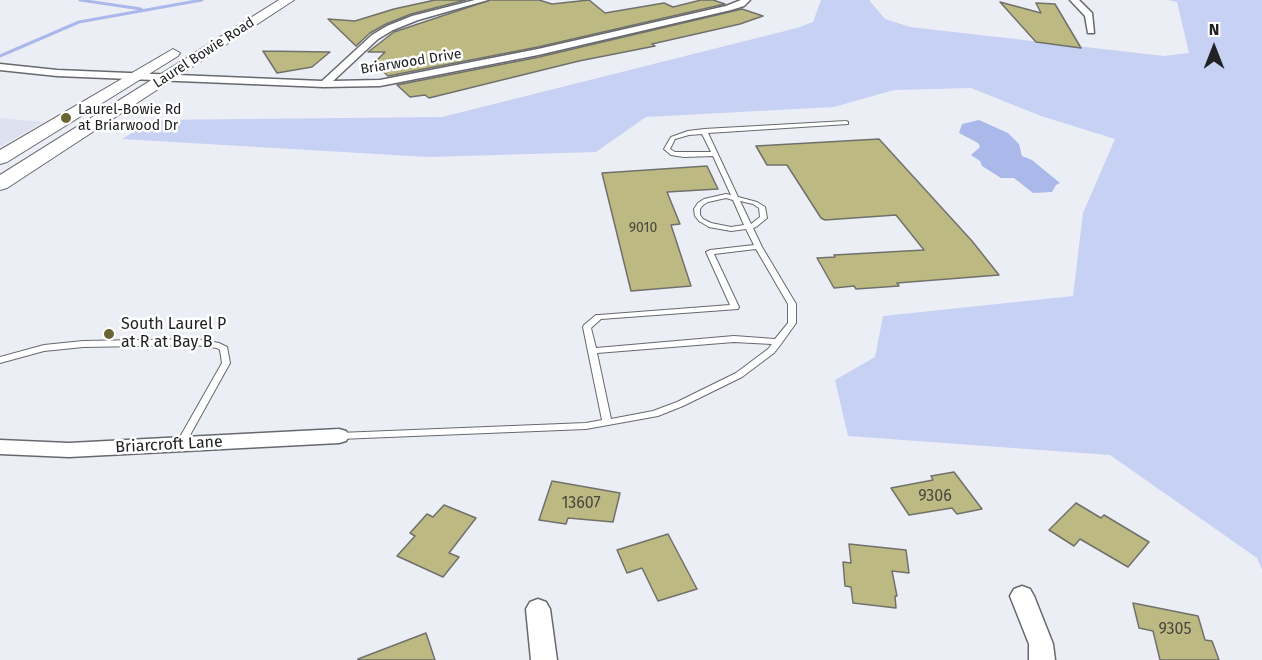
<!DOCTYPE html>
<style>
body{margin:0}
#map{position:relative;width:1262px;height:660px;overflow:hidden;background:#eceef6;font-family:"Fira Sans",sans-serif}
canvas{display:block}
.north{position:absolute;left:1184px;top:18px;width:60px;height:60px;-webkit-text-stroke:4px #fff;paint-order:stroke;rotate:0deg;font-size:16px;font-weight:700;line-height:24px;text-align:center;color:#212225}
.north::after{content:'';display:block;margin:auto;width:21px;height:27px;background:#212225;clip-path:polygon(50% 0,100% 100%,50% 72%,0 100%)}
</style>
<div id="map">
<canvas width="1262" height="660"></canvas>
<div class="north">N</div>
</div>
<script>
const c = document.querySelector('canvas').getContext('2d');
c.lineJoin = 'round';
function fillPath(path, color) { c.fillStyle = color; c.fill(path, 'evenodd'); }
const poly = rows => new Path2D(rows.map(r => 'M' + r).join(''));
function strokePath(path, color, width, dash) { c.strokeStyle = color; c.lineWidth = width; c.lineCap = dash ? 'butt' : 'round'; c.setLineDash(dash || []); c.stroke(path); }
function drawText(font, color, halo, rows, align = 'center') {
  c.font = font + ' "Fira Sans",sans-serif'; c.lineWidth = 5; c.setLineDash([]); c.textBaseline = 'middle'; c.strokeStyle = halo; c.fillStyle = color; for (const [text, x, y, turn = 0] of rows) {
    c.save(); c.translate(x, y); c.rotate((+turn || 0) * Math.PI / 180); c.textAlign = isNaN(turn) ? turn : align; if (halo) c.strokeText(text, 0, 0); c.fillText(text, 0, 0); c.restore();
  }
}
const built = poly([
 [0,118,43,122,0,147]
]);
const green = poly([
 [821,0,869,0,885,19,910,27,1164,56,1189,53,1177,2,1168,0,1262,0,1262,570,1257,558,1110,455,848,436,835,380,875,357,883,316,1073,296,1083,213,1115,139,1041,116,971,88,894,90,834,107,646,117,596,152,428,157,122,139,152,120,442,117,797,28,813,22]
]);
const water = poly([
 [979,120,1008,133,1019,144,1022,156,1032,160,1060,183,1056,185,1052,192,1033,193,1014,178,1001,178,982,166,980,161,971,155,980,147,978,143,959,133,962,124]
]);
const stream = poly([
 [80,0,141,9],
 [0,56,79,22,202,0]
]);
const building = poly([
 [435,0,466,0,411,14,386,24,370,33,356,46,328,19,355,21,394,9,435,0],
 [490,0,539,0,552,4,589,0,605,13,664,3,673,7,701,0,713,0,725,4,538,47,388,76,374,63,385,52,368,52,394,32,490,0],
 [1000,2,1041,13,1036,3,1055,4,1081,48,1036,42,1000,2],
 [742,9,763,16,740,24,652,44,655,46,579,61,429,98,425,95,410,97,397,85,539,57,742,9],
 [263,51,330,52,312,67,277,73,263,51],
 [879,139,972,241,999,275,897,283,899,286,856,289,854,286,834,288,817,258,835,257,834,255,924,250,896,215,825,220,821,218,787,165,767,165,756,146,879,139],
 [707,166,718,189,667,192,680,224,671,225,691,286,631,291,602,173,707,166],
 [954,472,982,509,957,514,952,508,909,515,891,488,933,480,931,476,954,472],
 [552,481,620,493,613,522,568,518,566,524,539,520,552,481],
 [1076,503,1101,518,1104,515,1149,542,1128,567,1080,539,1074,546,1049,530,1076,503],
 [444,505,476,518,449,553,459,557,443,577,397,556,415,536,410,533,427,514,433,517,444,505],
 [668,534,697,589,658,601,642,568,627,573,617,550,668,534],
 [849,544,906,550,909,573,892,571,897,596,895,596,896,608,853,603,851,587,845,586,843,562,851,563,849,544],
 [1133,603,1198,616,1205,640,1212,641,1219,660,1160,660,1153,631,1139,628,1133,603],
 [426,633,435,660,358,660,358,659,426,633]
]);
const lane = poly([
 [846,121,848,122,848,124,708,133,738,197,757,202,765,207,767,218,756,227,753,228,762,247,796,304,796,323,781,344,774,353,742,377,683,406,658,416,586,429,339,439,336,438,334,436,336,434,339,433,586,423,602,420,583,327,584,325,596,315,599,315,730,305,706,252,710,250,754,245,746,229,731,231,709,227,699,221,695,216,694,209,698,203,704,199,726,194,731,195,713,156,684,157,671,155,664,149,671,137,688,131,704,129,846,121],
 [702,134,711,152,675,152,670,149,675,139,689,135,702,134],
 [726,198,733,200,744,225,731,227,711,223,703,219,700,215,700,209,703,205,708,202,726,198],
 [740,201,753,204,759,208,760,217,751,224,740,201],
 [756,249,788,304,788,323,775,339,734,336,596,348,591,328,601,319,738,309,739,307,714,254,756,249],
 [734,342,772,344,768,349,736,373,677,402,653,411,611,419,597,353,734,342],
 [196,339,219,343,227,347,230,363,184,446,181,447,178,446,176,444,222,363,220,350,217,348,196,345,83,347,44,351,0,363,0,357,44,345,83,341,196,339]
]);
const street = poly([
 [475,0,488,0,418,20,393,30,378,39,333,81,380,80,538,49,726,6,741,0,750,0,744,6,731,10,538,55,380,86,324,87,57,76,0,70,0,64,57,70,322,81,372,35,387,26,412,16,475,0],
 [1070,0,1079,0,1092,13,1094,33,1088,33,1085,16,1070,0],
 [339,429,346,431,349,436,346,441,339,443,69,457,0,454,0,440,69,443,339,429],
 [1022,586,1030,589,1034,596,1053,644,1055,660,1029,660,1029,644,1010,596,1014,589,1022,586],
 [538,599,546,602,550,609,557,660,531,660,526,609,530,602,538,599]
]);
const primary = poly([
 [279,0,294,0,7,188,0,190,0,175,279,0],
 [173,49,180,53,178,56,7,162,0,164,0,150,173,49]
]);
const markers = [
 [66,118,6,"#696431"],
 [109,334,6,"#696431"]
];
const farStreetnames = [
 ["Laurel Bowie Road",204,53,-33],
 ["Briarwood Drive",411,62,-9]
];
const farPoinames = [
 ["Laurel-Bowie Rd",78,110],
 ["at Briarwood Dr",78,126]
];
const numberNames = [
 ["9010",643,228]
];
const poiNames = [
 ["South Laurel P",121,325],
 ["at R at Bay B",121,343]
];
const streetNames = [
 ["Briarcroft Lane",169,445,-3]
];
const nearNumbernames = [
 ["9306",935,497],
 ["13607",581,504],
 ["9305",1175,630]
];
fillPath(built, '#dde1f0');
fillPath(green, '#c6d1f4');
fillPath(water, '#abb9ea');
strokePath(stream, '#abb9ea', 3);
fillPath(building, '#bdb983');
strokePath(building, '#71716b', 1.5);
strokePath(lane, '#67696f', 2);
strokePath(street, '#67696f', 3);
strokePath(primary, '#67696f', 2);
fillPath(lane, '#fff');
fillPath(street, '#fff');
fillPath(primary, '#fff');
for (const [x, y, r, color] of markers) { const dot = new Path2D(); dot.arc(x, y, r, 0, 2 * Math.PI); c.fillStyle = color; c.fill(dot); strokePath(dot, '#fff', 2); }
drawText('14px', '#212225', '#fff', farStreetnames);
drawText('14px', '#212225', '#fff', farPoinames, 'left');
drawText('14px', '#48483c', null, numberNames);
drawText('16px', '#212225', '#fff', poiNames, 'left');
drawText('16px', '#212225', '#fff', streetNames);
drawText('16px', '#48483c', null, nearNumbernames);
</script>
